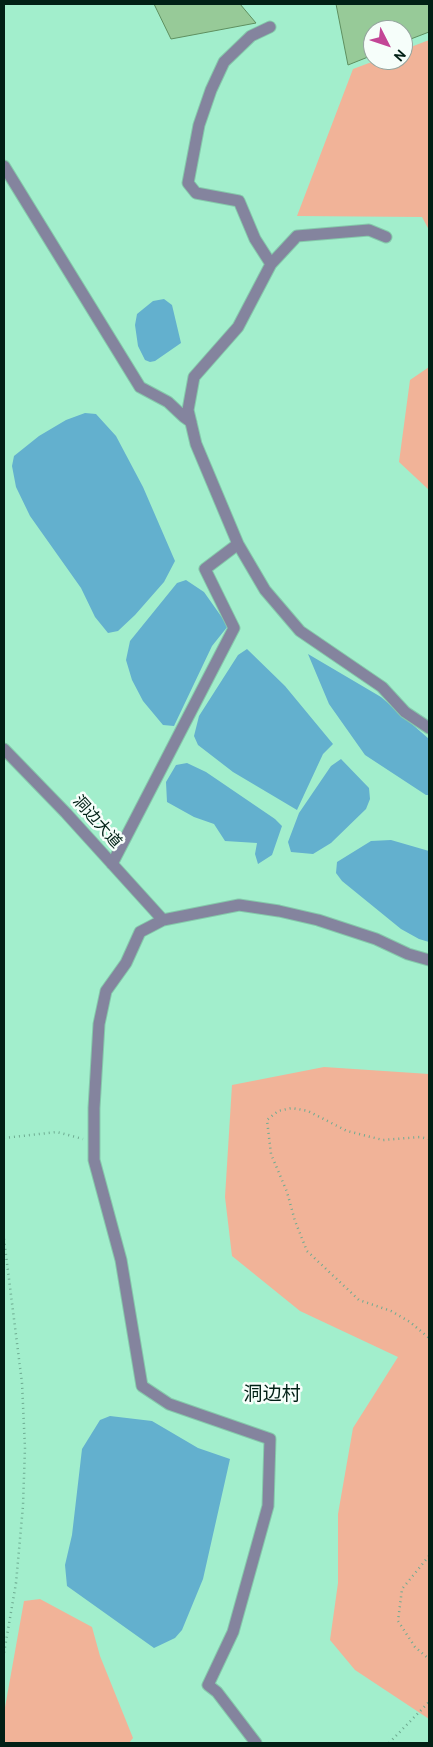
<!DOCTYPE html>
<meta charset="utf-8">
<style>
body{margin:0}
#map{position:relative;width:433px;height:1747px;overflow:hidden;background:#a2eecc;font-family:Overpass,sans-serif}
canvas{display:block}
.frame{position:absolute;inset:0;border:5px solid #012015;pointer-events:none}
.north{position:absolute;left:363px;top:20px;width:50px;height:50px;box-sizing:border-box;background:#f6fefa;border:1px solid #94a59e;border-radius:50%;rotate:131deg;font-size:14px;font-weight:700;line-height:20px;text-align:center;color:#012015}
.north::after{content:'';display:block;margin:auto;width:18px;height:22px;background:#c34696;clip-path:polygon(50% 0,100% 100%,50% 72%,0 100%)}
</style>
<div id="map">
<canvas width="433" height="1747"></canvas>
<div class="frame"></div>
<div class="north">N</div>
</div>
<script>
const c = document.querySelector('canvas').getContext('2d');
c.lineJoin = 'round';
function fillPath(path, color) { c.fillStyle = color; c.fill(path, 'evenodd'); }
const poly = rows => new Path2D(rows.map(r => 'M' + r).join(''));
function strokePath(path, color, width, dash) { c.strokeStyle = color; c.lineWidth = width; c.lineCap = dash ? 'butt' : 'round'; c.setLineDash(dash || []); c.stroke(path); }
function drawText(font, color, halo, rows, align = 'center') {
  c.font = font + ' Overpass,"Noto Sans SC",sans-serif'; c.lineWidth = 5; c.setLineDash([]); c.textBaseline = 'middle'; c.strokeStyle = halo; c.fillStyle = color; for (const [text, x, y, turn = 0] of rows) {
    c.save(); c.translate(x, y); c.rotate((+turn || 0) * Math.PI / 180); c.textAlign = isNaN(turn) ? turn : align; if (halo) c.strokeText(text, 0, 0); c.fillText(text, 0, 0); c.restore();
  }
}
const green = poly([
 [429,40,429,230,422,217,297,216,353,69,377,60,403,60,403,50],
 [429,367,429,490,399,462,410,380],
 [324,1067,429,1074,429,1719,355,1670,330,1640,338,1583,338,1514,353,1428,398,1357,300,1311,232,1256,225,1197,232,1085],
 [40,1599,92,1627,100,1656,133,1738,129,1743,4,1743,4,1713,24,1601]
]);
const water = poly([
 [164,299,172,305,181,343,155,361,150,362,145,360,138,346,135,325,137,314,153,301],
 [85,413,96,414,116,436,143,487,175,561,164,582,135,615,118,631,108,633,95,617,81,588,30,516,16,487,12,466,14,456,39,436,66,420],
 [186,580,204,592,228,626,212,646,174,726,163,725,143,701,132,680,126,660,130,641,177,583],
 [247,649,285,686,333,744,323,754,297,810,233,772,198,745,194,736,199,716,238,655],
 [308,654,381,697,429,739,429,795,426,795,365,755,329,704],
 [341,759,369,788,370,799,366,809,331,843,313,854,291,852,288,842,299,813,331,766],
 [187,763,206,772,275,819,282,826,272,855,258,864,255,854,257,843,225,841,214,824,194,817,167,802,166,782,176,765],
 [391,840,429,851,429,942,419,939,401,929,342,881,336,873,337,862,371,841],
 [110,1416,152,1421,198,1448,230,1459,203,1579,182,1630,175,1638,154,1648,67,1586,65,1565,72,1535,82,1449,100,1420]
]);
const building = poly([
 [154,4,240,4,256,23,171,39,154,4],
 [336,4,429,4,429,32,403,42,403,30,373,30,373,55,348,65,336,4]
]);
const path = poly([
 [4,1138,57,1132,83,1139],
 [429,1139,420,1137,383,1140,347,1131,308,1111,292,1108,278,1111,267,1120,271,1154,287,1192,295,1221,307,1251,359,1300,391,1311,410,1322,429,1338],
 [4,1239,22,1383,25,1448,23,1506,16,1583,4,1653],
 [429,1556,402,1589,398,1621,415,1647,429,1659],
 [389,1743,429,1702]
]);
const street = poly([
 [270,27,251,36,224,62,211,90,199,125,188,183,196,193,239,201,255,239,271,264],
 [4,166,140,387,168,402,184,417,191,422],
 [238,544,265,590,300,631,382,687,405,712,429,728],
 [4,749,66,813,163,920],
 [112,864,234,628,205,569,238,544,196,444,188,410,194,377,238,327,271,264,297,236,369,230,386,237],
 [256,1743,217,1692,208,1685,233,1632,268,1506,270,1439,169,1404,142,1386,121,1260,94,1160,94,1108,99,1024,106,991,126,963,140,932,163,920,239,905,279,911,318,920,376,939,408,954,429,960]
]);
const streetNames = [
 ["洞边大道",96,823,48]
];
const quarterNames = [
 ["洞边村",272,1396]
];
fillPath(green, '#f1b398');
fillPath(water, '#63b0ce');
fillPath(building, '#97ca98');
strokePath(building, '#5e8f5f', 1);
strokePath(street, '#85c9ab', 13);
strokePath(path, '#6eab91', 2.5, [1, 4]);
strokePath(street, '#84849e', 11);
drawText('16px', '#012015', '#f6fefa', streetNames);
drawText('19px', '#012015', '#f6fefa', quarterNames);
</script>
